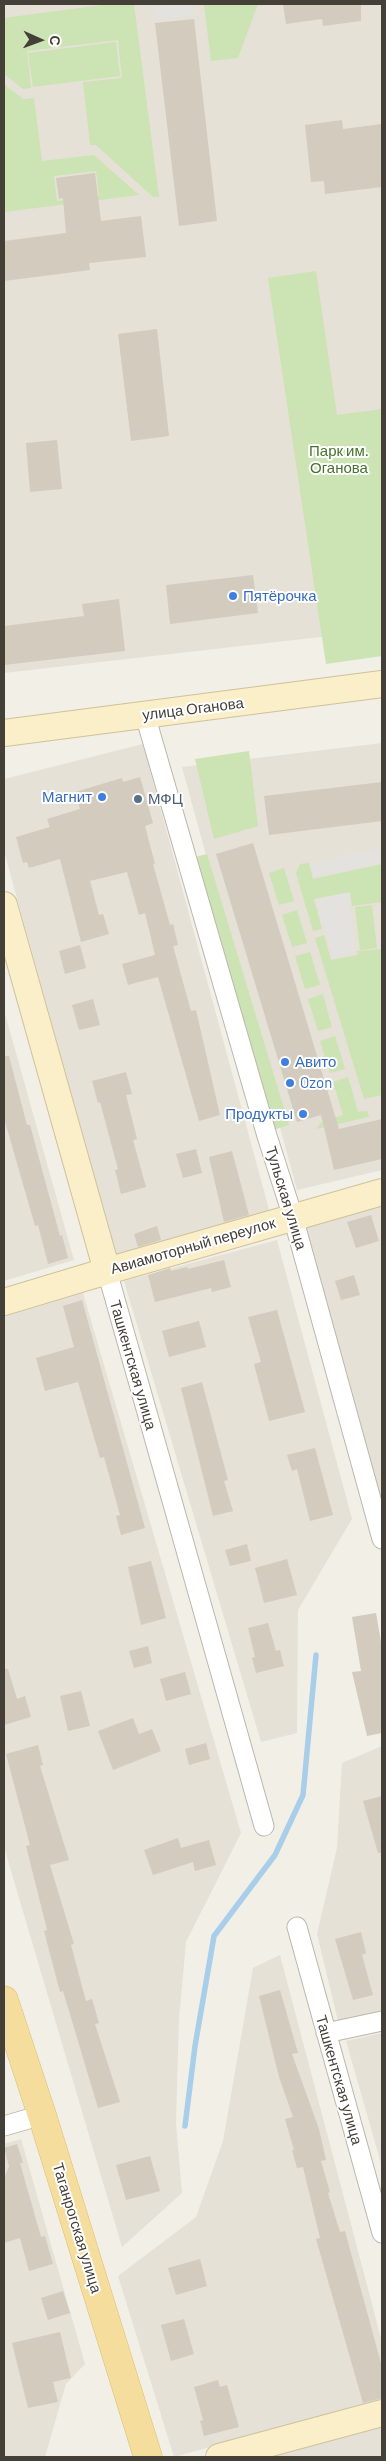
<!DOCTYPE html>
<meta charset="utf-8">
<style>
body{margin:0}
#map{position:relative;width:386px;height:2461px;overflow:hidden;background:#f2efe7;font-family:Barlow,sans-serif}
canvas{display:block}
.frame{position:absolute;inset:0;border:5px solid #443f37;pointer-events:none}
.north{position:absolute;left:15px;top:15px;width:50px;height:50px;-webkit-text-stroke:4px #fff;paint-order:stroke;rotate:92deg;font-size:14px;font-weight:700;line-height:20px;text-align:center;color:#443f37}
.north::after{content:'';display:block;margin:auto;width:18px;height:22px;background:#443f37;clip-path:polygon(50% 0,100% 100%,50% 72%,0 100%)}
</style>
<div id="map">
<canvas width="386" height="2461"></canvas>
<div class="frame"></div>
<div class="north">С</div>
</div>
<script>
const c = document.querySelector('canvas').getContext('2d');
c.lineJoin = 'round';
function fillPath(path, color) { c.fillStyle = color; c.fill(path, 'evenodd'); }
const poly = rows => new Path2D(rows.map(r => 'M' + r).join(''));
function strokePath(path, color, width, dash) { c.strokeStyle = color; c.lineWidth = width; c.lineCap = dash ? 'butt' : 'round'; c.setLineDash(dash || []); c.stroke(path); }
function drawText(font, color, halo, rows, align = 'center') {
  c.font = font + ' Barlow,sans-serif'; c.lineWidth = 4; c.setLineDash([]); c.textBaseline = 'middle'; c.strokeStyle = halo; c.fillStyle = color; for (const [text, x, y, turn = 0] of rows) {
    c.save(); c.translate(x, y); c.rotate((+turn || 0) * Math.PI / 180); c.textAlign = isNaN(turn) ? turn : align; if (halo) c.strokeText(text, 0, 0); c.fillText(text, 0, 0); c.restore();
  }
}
const residential = poly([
 [4,4,382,4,382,630,4,673],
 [382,743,382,1170,297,1190,182,767],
 [143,744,271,1217,116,1258,4,851,4,779],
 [4,1010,74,1260,4,1281],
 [382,1201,382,1505,305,1224],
 [277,1240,352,1519,298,1610,297,1733,261,1742,124,1281],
 [83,1293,241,1833,186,1942,179,2019,176,2123,182,2193,122,2247,4,1847,4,1317],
 [382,1746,382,2011,338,2021,317,1934,337,1848,342,1763],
 [280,1955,382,2342,382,2399,174,2457,118,2276,196,2217,223,2141,253,1968],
 [382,2033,382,2167,346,2041],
 [21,2139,85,2364,66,2384,45,2457,4,2457,4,2144],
 [382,2420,382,2457,240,2457]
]);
const green = poly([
 [109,4,134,4,159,197,153,197,96,145,90,145,83,82,122,78,118,40,27,51,31,88,23,89,4,74,4,18],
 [204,4,258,4,238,58,211,61],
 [116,42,120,76,33,87,28,53],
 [4,84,23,99,34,98,42,161,94,155,139,195,4,212],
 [96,171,99,196,57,201,54,176],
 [316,271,337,415,382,409,382,656,326,664,268,278],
 [249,751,258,826,214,839,195,759],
 [207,854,289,1125,273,1130,191,858],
 [309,863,313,879,382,864,382,902,352,906,350,892,314,899,322,929,313,931,296,873,300,864],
 [284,868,294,901,279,905,269,873],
 [372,905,377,948,360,950,355,907],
 [297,910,307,943,292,947,282,915],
 [324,935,331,960,358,955,357,951,382,949,382,1095,364,1099,315,938],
 [310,952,320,985,305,989,295,956],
 [323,994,332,1027,318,1031,308,999],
 [335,1036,345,1069,330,1073,320,1041],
 [348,1077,358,1112,367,1111,369,1117,316,1129,320,1123,343,1115,333,1082]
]);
const parking = poly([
 [182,4,192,4,194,15,155,20,153,7],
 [380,848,382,863,314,877,311,863],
 [349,893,355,953,333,958,315,900]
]);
const stream = poly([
 [185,2126,195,2046,214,1936,275,1855,303,1795,316,1655]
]);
const building = poly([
 [283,4,361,4,361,21,323,26,322,19,286,24],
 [194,19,217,221,179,226,155,23],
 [342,120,343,129,382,124,382,187,325,194,324,181,311,182,305,125],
 [95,173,101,221,141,216,146,257,89,263,90,270,4,281,4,241,66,233,63,198,59,199,56,178],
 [157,329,169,436,131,441,118,334],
 [57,440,62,489,30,492,26,443],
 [253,575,258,613,170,624,166,585],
 [119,599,125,651,4,665,4,626,84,616,82,604],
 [140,777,153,823,145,826,155,864,153,864,170,925,173,924,178,945,173,946,191,1011,196,1010,220,1115,199,1121,158,977,128,985,122,964,155,955,145,913,139,915,127,872,90,881,99,915,103,914,109,934,81,942,60,859,29,868,27,862,23,863,16,837,50,827,47,819,80,809,75,792,122,778,123,782],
 [382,782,382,821,269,835,264,796],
 [253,843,339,1129,382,1119,382,1159,334,1170,321,1115,297,1122,216,854],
 [80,945,86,968,65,974,59,951],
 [93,999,100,1025,79,1030,72,1005],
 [4,1056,9,1056,27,1125,30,1125,60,1236,62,1235,68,1258,48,1264,38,1225,35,1226,4,1118],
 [126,1072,132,1094,126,1095,137,1139,133,1140,146,1187,121,1194,115,1170,118,1169,100,1102,98,1103,92,1081],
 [196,1149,202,1173,183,1178,176,1154],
 [232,1151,249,1215,224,1222,209,1157],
 [371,1215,379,1241,356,1248,347,1222],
 [157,1226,161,1240,138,1247,134,1234],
 [224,1260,231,1287,212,1292,211,1288,155,1302,148,1275,170,1268,171,1271,187,1267,188,1269],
 [354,1275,360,1295,341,1300,335,1281],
 [82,1300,145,1528,121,1535,116,1516,120,1515,104,1457,100,1458,78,1382,45,1391,36,1358,74,1347,63,1306],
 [277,1310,305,1412,269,1421,254,1364,261,1362,248,1317],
 [199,1321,206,1347,169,1357,162,1331],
 [202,1382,228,1480,224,1481,233,1511,213,1516,181,1388],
 [315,1448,333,1515,310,1521,297,1469,292,1471,287,1455],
 [247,1544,251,1561,230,1566,225,1550],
 [287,1559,297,1595,264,1603,255,1568],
 [151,1561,166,1618,141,1625,128,1567],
 [376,1613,382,1648,382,1733,367,1736,352,1672,361,1671,352,1617],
 [268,1623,276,1651,280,1650,284,1666,256,1673,252,1658,255,1657,248,1628],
 [148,1646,152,1663,134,1668,129,1651],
 [4,1669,8,1669,17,1699,25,1696,31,1717,4,1725],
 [185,1672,191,1694,166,1701,160,1679],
 [81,1691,90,1726,68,1731,60,1696],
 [133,1718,139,1734,152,1729,161,1751,113,1770,98,1731],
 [206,1743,210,1759,189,1765,185,1749],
 [38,1745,43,1765,40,1766,69,1860,50,1865,74,1944,71,1945,86,2001,92,1999,99,2023,95,2024,120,2102,98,2108,63,1991,60,1992,44,1931,47,1930,26,1846,30,1845,6,1754],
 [382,1796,382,1853,378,1853,363,1801],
 [178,1838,181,1848,209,1840,216,1865,195,1871,193,1862,153,1875,144,1850],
 [361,1932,366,1953,362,1955,373,1995,353,2000,335,1939],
 [280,1990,298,2053,292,2054,319,2129,326,2160,321,2161,330,2192,328,2193,340,2232,345,2231,382,2367,382,2398,363,2403,316,2239,320,2238,303,2167,297,2168,292,2150,294,2150,285,2119,293,2117,279,2077,259,1996],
 [17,2144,23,2163,20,2163,41,2237,45,2236,53,2264,29,2271,20,2238,4,2243,4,2179,9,2166,4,2148],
 [150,2156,160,2191,126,2200,116,2165],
 [200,2259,207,2286,176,2295,168,2268],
 [63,2291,70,2313,48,2320,41,2298],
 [184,2319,194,2354,171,2361,161,2325],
 [60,2332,71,2378,53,2382,58,2402,28,2408,12,2343],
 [218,2380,220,2387,227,2385,239,2427,204,2436,200,2421,203,2420,194,2387]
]);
const street = poly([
 [145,715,267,1136,293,1217,382,1539],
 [107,1271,264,1826],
 [297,1927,382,2233],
 [326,2033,382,2021],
 [4,2126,42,2115]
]);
const secondary = poly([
 [4,733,382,684],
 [4,905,107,1271],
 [4,1302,107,1271,382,1192],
 [219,2457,382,2413]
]);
const primary = poly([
 [4,2000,42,2115,148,2457]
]);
const markers = [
 [233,596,5,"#3f7fe0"],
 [102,797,5,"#3f7fe0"],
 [138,799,5,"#5c6f8a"],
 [285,1062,5,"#3f7fe0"],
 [290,1083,5,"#3f7fe0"],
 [303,1114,5,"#3f7fe0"]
];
const parkNames = [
 ["Парк им.",339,451],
 ["Оганова",339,468]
];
const shopNames = [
 ["Пятёрочка",243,596],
 ["Магнит",92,797,"right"],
 ["Авито",295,1062],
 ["Ozon",300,1083],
 ["Продукты",293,1114,"right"]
];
const streetNames = [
 ["улица Оганова",193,709,-7],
 ["Тульская улица",286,1198,73],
 ["Авиамоторный переулок",193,1246,-16],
 ["Ташкентская улица",133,1365,74],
 ["Ташкентская улица",339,2080,74],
 ["Таганрогская улица",77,2228,73]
];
const serviceNames = [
 ["МФЦ",148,799]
];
fillPath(residential, '#e5e1d6');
fillPath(green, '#cce3b3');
fillPath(parking, '#e3e2df');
strokePath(stream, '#a8ceea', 5.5);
fillPath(building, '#d3cbbd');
strokePath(street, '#bdb7aa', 21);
strokePath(secondary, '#cec29a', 28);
strokePath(primary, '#d9bb6e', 29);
strokePath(street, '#fff', 19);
strokePath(secondary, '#faefc9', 26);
strokePath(primary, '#f5de9d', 28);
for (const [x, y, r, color] of markers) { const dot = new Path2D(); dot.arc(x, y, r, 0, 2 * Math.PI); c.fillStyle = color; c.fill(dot); strokePath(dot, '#fff', 2); }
drawText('15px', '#47712f', '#fff', parkNames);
drawText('15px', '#366cbe', '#fff', shopNames, 'left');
drawText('15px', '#443f37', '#fff', streetNames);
drawText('15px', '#4e5e75', '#fff', serviceNames, 'left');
</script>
